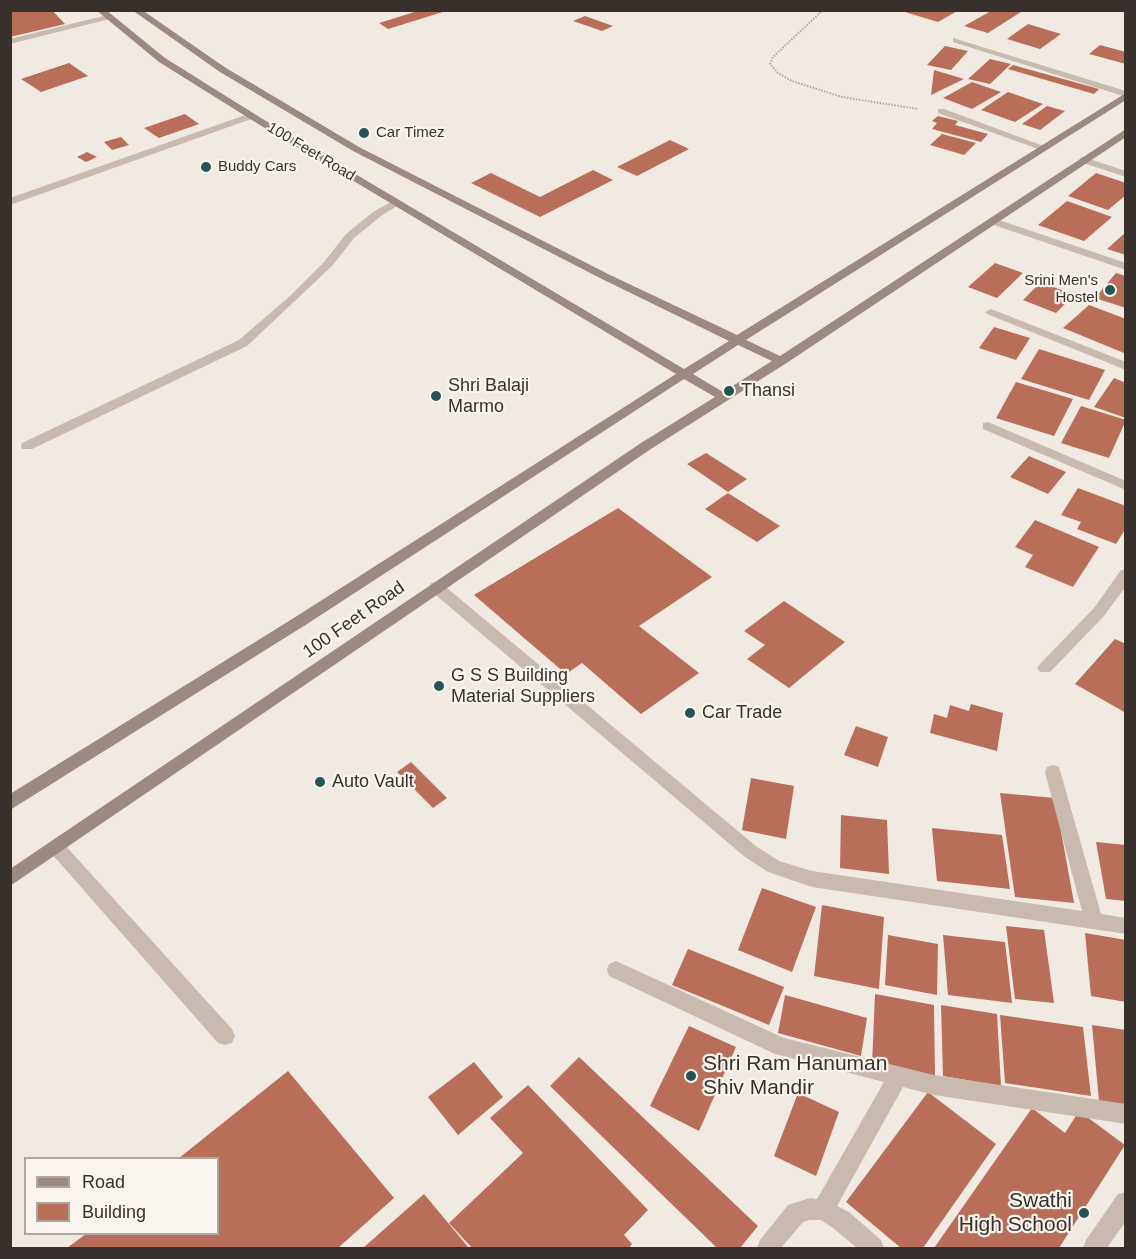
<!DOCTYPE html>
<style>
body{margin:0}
#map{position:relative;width:1136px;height:1259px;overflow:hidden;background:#f1eae2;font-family:Helvetica,sans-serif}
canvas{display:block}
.frame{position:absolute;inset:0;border:12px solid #38302c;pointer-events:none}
.legend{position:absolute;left:24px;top:1157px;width:195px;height:78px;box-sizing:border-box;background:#f9f4ee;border:2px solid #aca6a0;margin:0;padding:8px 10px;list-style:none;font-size:18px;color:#38302c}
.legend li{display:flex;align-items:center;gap:12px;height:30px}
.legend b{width:30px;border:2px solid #aca6a0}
</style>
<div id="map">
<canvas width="1136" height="1259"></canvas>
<div class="frame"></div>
<ul class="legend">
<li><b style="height:8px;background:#9c8a81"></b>Road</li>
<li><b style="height:16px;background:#b96e59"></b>Building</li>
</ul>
</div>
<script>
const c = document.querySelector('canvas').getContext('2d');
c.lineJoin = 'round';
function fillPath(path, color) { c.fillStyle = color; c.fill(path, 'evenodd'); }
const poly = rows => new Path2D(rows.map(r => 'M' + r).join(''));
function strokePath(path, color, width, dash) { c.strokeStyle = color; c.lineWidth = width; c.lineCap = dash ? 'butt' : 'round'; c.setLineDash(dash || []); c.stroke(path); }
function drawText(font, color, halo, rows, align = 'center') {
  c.font = font + ' Helvetica,sans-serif'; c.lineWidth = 4.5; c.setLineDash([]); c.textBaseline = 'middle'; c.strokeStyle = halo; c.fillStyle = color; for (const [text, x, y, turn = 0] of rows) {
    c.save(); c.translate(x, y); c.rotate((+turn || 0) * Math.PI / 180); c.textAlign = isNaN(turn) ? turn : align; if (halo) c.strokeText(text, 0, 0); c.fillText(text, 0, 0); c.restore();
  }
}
const building = poly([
 [10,10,52,10,65,24,10,37],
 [421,10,446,11,388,29,379,23],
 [908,10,959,10,938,22,905,12],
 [993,10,1024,10,988,33,964,26],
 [585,16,613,26,602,31,573,21],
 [1028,24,1061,34,1040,49,1007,39],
 [1100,45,1126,52,1126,64,1089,54],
 [945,46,968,51,951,70,927,65],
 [990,59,1011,64,990,84,968,79],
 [69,63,88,76,41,92,21,79],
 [1013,65,1099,89,1094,94,1008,69],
 [934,70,964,79,931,95],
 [972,82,1001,92,972,109,943,98],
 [1008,92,1043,104,1015,122,981,110],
 [1047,106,1065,111,1040,130,1022,124],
 [185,114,199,124,159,138,144,128],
 [938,116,958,121,955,125,988,134,981,142,932,129,937,123,932,121],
 [942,134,976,143,964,155,930,145],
 [121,137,129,145,112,150,104,142],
 [670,140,689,149,637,176,617,167],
 [87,152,97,157,86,162,77,157],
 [593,170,613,180,540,217,471,183,491,173,540,197],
 [1096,173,1126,183,1126,195,1108,210,1068,196],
 [1067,201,1112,217,1084,241,1038,225],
 [1126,232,1126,255,1107,249],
 [995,263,1023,273,997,298,968,287],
 [1116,273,1126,276,1126,308,1095,298],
 [1041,282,1074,295,1056,313,1023,300],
 [1089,305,1126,319,1124,353,1063,328],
 [994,327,1030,338,1016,360,979,348],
 [1039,349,1105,370,1089,400,1021,379],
 [1114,378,1126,383,1126,418,1094,407],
 [1016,382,1073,399,1054,436,996,418],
 [1081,406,1126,420,1109,458,1061,443],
 [706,453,747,479,728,492,687,464],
 [1029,456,1066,472,1048,494,1010,477],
 [1078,488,1126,506,1126,528,1116,544,1077,529,1081,522,1061,515],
 [728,493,780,526,757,542,705,509],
 [618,508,712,577,639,626,699,673,641,714,582,663,566,674,474,595],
 [1035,520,1099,547,1073,587,1025,567,1033,555,1015,547],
 [784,601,845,642,789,688,747,659,765,645,744,631],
 [1115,639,1126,644,1126,713,1075,684],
 [971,704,1003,713,997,751,930,733,934,714,947,718,950,705,969,711],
 [856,726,888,737,878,767,844,755],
 [411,762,447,798,433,808,397,772],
 [751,778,794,786,786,839,742,830],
 [1000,793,1055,798,1074,903,1015,897],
 [841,815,887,820,889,874,840,868],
 [932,828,1002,835,1010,889,937,881],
 [1096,842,1126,845,1126,901,1106,899],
 [762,888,816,907,792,972,738,950],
 [822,905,884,917,879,989,814,976],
 [1006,926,1044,930,1054,1003,1015,999],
 [1085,933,1126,940,1126,1002,1091,996],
 [888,935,938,944,937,995,885,985],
 [943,935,1005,942,1012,1003,948,995],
 [688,949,784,987,769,1025,672,985],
 [875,994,934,1005,935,1076,872,1065],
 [785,995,867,1018,861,1056,778,1033],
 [941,1005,997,1014,1001,1086,943,1076],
 [1000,1015,1083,1027,1091,1096,1005,1083],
 [1092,1025,1126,1030,1126,1106,1099,1101],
 [689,1026,736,1047,699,1131,650,1106],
 [579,1057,758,1226,740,1248,717,1248,550,1086],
 [474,1062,503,1097,458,1135,428,1097],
 [288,1071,394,1198,338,1248,67,1248,86,1234,218,1234,218,1158,179,1158],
 [528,1085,648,1210,624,1235,632,1244,629,1248,472,1248,449,1223,523,1153,490,1118],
 [928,1092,996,1144,923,1248,901,1248,846,1202],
 [798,1093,839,1112,816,1176,774,1156],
 [1032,1108,1065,1133,1079,1111,1125,1145,1059,1248,934,1248],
 [424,1194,469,1248,363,1248]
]);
const path = poly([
 [823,10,773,57,770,64,778,73,792,81,842,97,918,109]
]);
const lane = poly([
 [251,113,256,116,254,118,10,205,10,198,251,113],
 [393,201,402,203,381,216,354,238,332,266,247,346,32,449,22,449,21,446,22,443,239,340,290,296,324,262,346,234,373,212,393,201],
 [57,841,63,843,232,1029,235,1036,232,1043,225,1045,218,1043,51,853,48,848,51,843,57,841]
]);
const street = poly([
 [107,15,110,15,110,19,10,44,10,39,107,15],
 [953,38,1126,91,1126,97,953,42,953,38],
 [938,109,944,109,1049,148,1041,150,938,113,938,109],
 [1083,157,1126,171,1126,177,1080,162,1080,158,1083,157],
 [988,219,996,219,1126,263,1126,270,988,223,988,219],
 [991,309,1126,362,1126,370,987,314,985,312,991,309],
 [988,422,1126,481,1126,490,983,429,983,423,988,422],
 [1126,569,1126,586,1104,616,1050,672,1040,672,1037,668,1040,664,1094,608,1121,570,1126,569],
 [436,582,441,583,757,847,779,861,812,871,1082,911,1045,772,1047,767,1053,765,1059,767,1101,914,1126,918,1126,934,812,887,768,872,745,857,431,591,429,587,431,583,436,582],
 [616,961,784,1038,934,1075,1126,1104,1126,1124,934,1095,903,1087,837,1206,849,1212,881,1240,884,1248,857,1248,833,1228,821,1220,810,1220,803,1222,781,1248,757,1248,760,1240,788,1205,810,1198,817,1199,884,1082,775,1054,609,976,607,970,609,964,616,961],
 [1126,1192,1126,1221,1107,1248,1083,1248,1086,1240,1118,1194,1126,1192]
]);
const secondary = poly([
 [96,10,106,10,165,58,261,118,684,369,729,341,600,278,353,151,220,72,132,10,142,10,226,68,359,147,608,274,737,335,1126,93,1126,100,746,340,780,356,1126,129,1126,137,785,364,651,449,10,886,10,869,641,443,715,397,684,379,307,624,10,810,10,794,297,616,676,374,255,122,159,62,96,10],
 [738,345,772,361,723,392,693,374,738,345]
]);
const markers = [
 [364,133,6,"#265355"],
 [206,167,6,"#265355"],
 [1110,290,6,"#265355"],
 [729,391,6,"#265355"],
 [436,396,6,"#265355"],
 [439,686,6,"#265355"],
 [690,713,6,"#265355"],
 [320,782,6,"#265355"],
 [691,1076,6,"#265355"],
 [1084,1213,6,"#265355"]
];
const farPoinames = [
 ["Car Timez",376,133],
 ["Buddy Cars",218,167],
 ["Srini Men's",1098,281,"right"],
 ["Hostel",1098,298,"right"]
];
const farStreetnames = [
 ["100 Feet Road",311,152,31]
];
const poiNames = [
 ["Shri Balaji",448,386],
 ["Marmo",448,407],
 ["Thansi",741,391],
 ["G S S Building",451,676],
 ["Material Suppliers",451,697],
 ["Car Trade",702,713],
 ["Auto Vault",332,782]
];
const streetNames = [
 ["100 Feet Road",354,620,-35]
];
const nearPoinames = [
 ["Shri Ram Hanuman",703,1064],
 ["Shiv Mandir",703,1088],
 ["Swathi",1072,1201,"right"],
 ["High School",1072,1225,"right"]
];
fillPath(building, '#b96e59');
strokePath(path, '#b4a499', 2, [1.5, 1.5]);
fillPath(lane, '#c8baaf');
fillPath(street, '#c8baaf');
fillPath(secondary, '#9c8a81');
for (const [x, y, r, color] of markers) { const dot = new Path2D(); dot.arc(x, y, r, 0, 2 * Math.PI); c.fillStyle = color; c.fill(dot); strokePath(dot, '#f9f4ee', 2); }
drawText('15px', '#38302c', '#f9f4ee', farPoinames, 'left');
drawText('15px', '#38302c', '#f9f4ee', farStreetnames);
drawText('18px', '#38302c', '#f9f4ee', poiNames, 'left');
drawText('18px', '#38302c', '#f9f4ee', streetNames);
drawText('21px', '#38302c', '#f9f4ee', nearPoinames, 'left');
</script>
